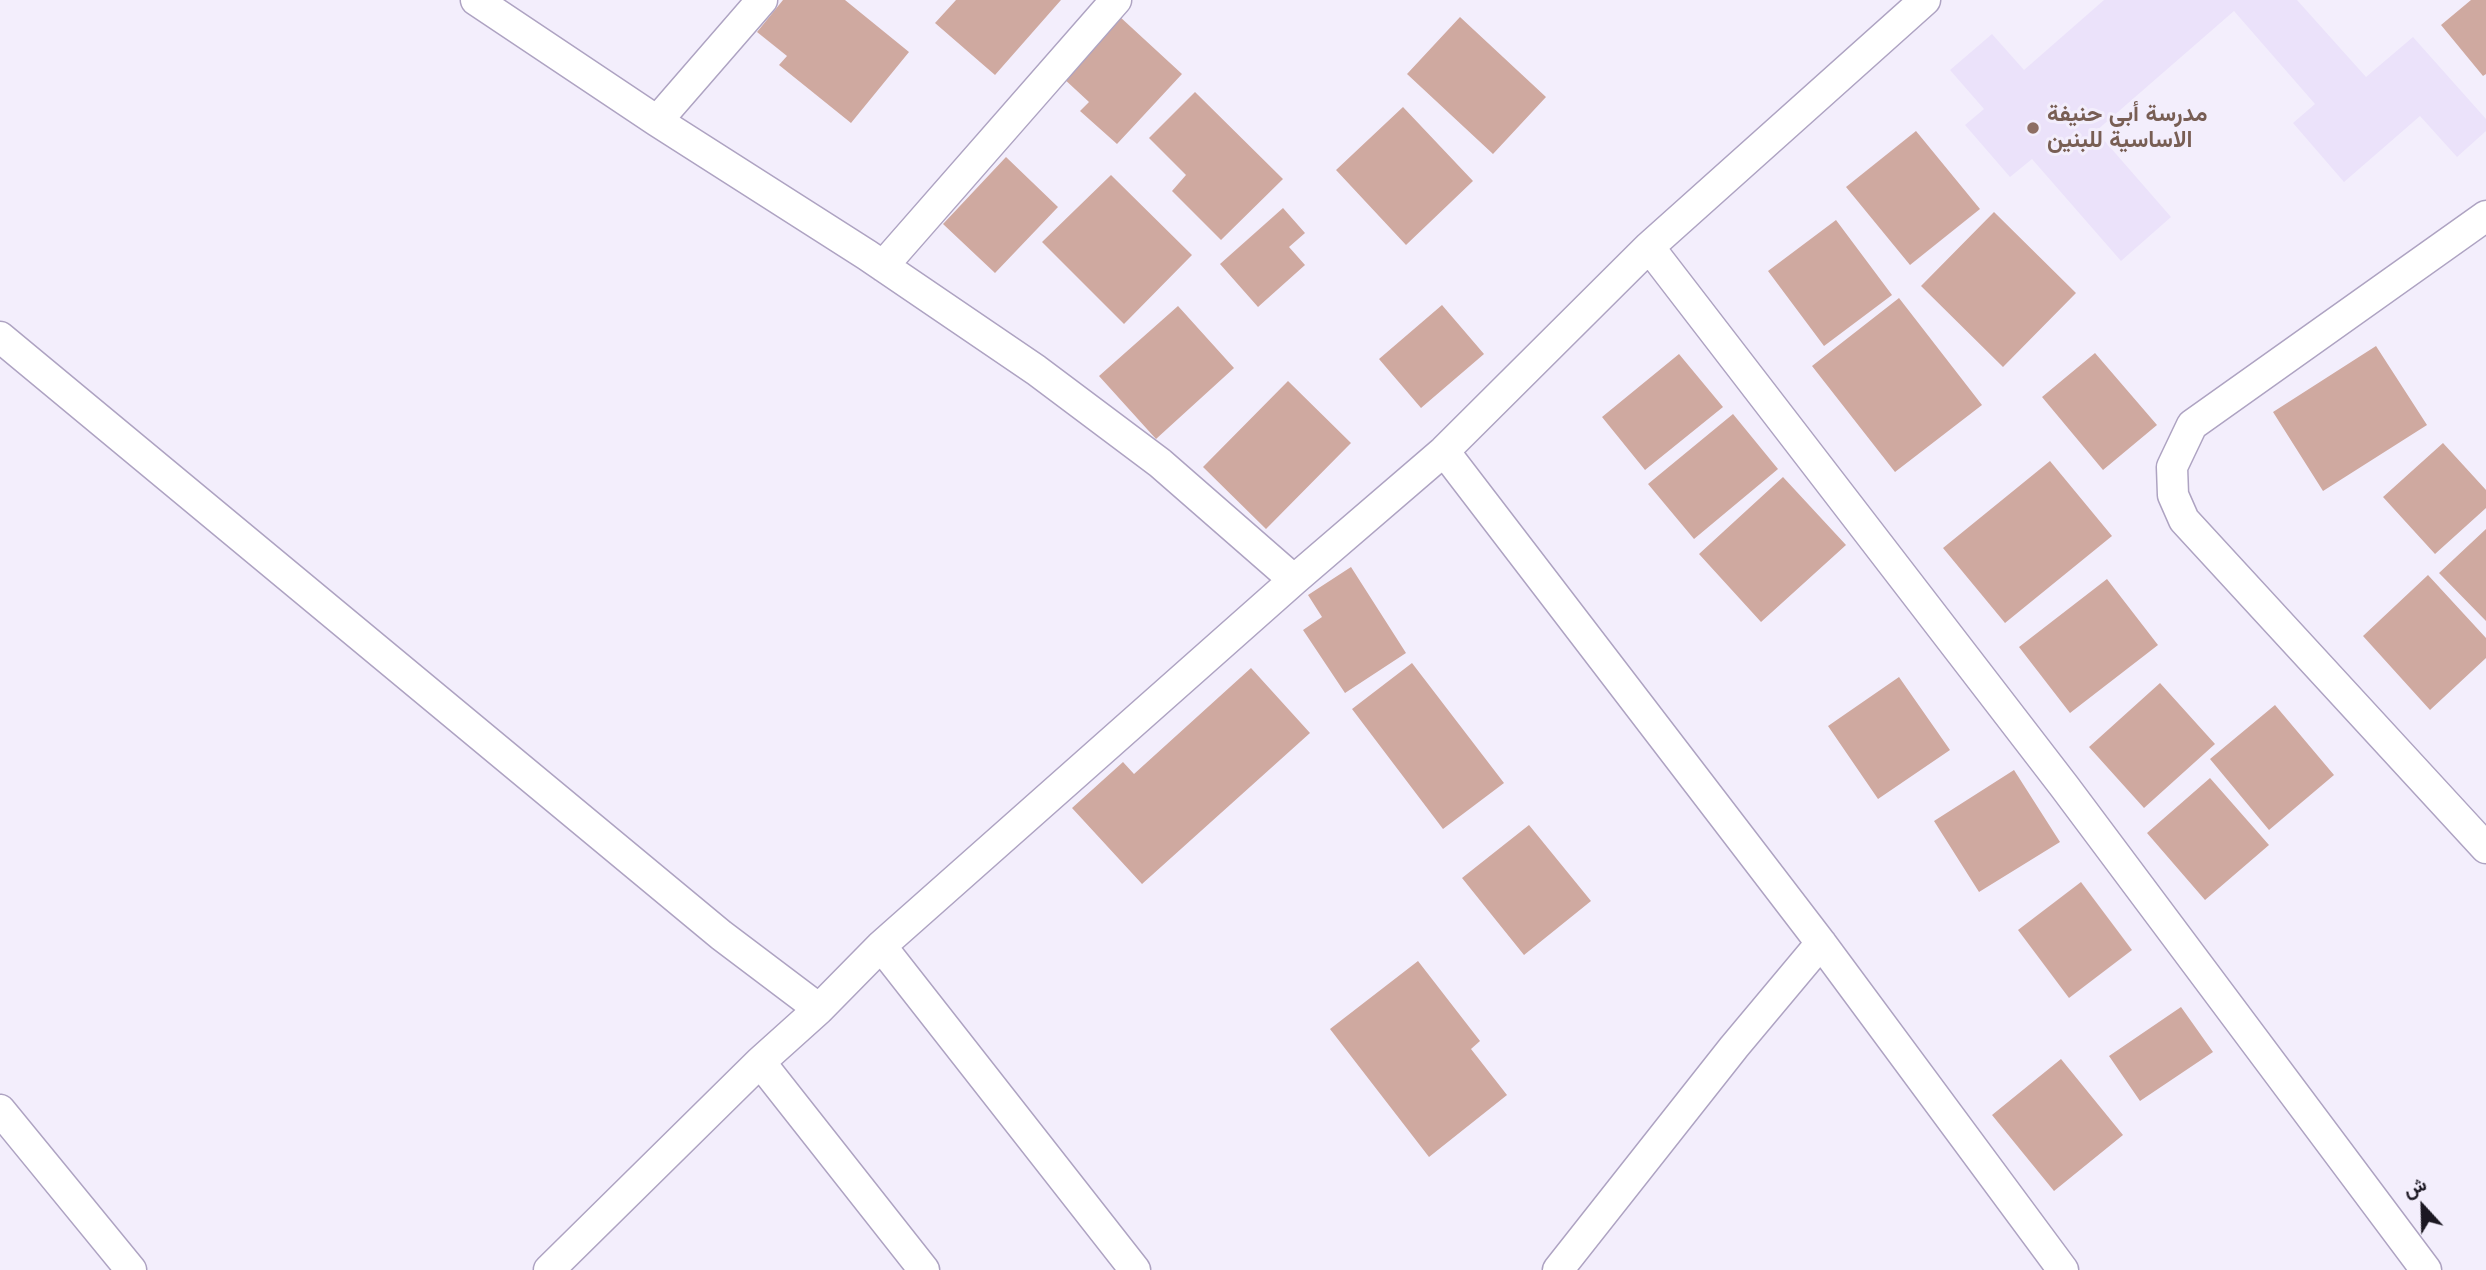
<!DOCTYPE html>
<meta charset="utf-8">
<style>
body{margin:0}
#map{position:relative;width:2486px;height:1270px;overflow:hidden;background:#f3eefc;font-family:Arial,Vazirmatn,sans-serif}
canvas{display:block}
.north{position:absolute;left:2388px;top:1172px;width:70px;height:70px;-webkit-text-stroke:5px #f3eefc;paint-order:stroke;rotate:338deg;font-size:19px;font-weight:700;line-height:28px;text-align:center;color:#1b1722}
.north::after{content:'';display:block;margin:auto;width:24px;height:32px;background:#1b1722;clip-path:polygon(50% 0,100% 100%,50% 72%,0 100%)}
</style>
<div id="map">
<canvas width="2486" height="1270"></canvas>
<div class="north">ش</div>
</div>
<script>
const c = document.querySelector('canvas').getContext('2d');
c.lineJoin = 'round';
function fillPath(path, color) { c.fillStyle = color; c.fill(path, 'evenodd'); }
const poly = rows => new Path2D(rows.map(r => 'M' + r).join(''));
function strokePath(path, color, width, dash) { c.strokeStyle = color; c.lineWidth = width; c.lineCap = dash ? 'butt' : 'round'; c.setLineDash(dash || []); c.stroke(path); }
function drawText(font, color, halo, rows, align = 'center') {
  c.font = font + ' Arial,Vazirmatn,sans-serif'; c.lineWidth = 6; c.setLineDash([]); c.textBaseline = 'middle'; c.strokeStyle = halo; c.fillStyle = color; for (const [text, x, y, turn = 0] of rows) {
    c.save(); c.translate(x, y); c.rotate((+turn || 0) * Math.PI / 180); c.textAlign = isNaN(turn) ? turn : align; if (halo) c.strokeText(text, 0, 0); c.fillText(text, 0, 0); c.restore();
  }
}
const built = poly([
 [2104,0,2297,0,2366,77,2413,37,2486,119,2486,131,2457,157,2420,116,2344,182,2293,123,2315,104,2234,11,2096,131,2171,217,2121,261,2032,159,2010,177,1965,125,1984,109,1950,70,1992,34,2024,70]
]);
const building = poly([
 [783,0,845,0,909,52,851,123,779,65,787,56,757,32],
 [956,0,1061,0,995,75,935,23],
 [2471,0,2486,0,2486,74,2483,76,2441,25],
 [1119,16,1182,74,1117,144,1080,111,1089,102,1062,77],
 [1460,17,1546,97,1493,154,1407,74],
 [1195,92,1283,179,1221,240,1172,191,1186,175,1149,138],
 [1403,107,1473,181,1406,245,1336,170],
 [1916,131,1980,209,1910,265,1846,187],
 [1006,157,1058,207,995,273,943,224],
 [1111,175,1192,255,1124,324,1042,242],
 [1283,208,1305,233,1289,247,1305,265,1258,307,1220,264],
 [1994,212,2076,293,2003,367,1921,286],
 [1836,220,1892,295,1824,346,1768,271],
 [1899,298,1982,405,1895,472,1812,366],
 [1442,305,1484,354,1421,408,1379,359],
 [1178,306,1234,368,1156,439,1099,376],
 [2376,346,2427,425,2323,491,2273,412],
 [2095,353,2157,425,2103,470,2042,397],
 [1679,354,1723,407,1645,470,1602,417],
 [1288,381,1351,443,1266,529,1203,467],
 [1733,414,1778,469,1694,539,1648,484],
 [2443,443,2486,490,2486,508,2435,554,2383,497],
 [2050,461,2112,536,2005,623,1943,548],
 [1783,477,1846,545,1761,622,1699,554],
 [2486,529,2486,621,2439,573],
 [1351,567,1406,653,1345,693,1303,630,1322,617,1308,595],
 [2428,575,2486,638,2486,658,2430,710,2363,636],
 [2107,579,2158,645,2070,713,2019,647],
 [1412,663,1504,783,1443,829,1352,709],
 [1251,668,1310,733,1142,884,1072,808,1123,762,1134,774],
 [1899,677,1950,750,1878,799,1828,726],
 [2160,683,2215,744,2144,808,2089,747],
 [2275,705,2334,775,2269,830,2210,759],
 [2014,770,2060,842,1979,892,1934,821],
 [2210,778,2269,845,2205,900,2147,833],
 [1529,825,1591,901,1524,955,1462,878],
 [2081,882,2132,950,2069,998,2018,930],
 [1418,961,1480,1041,1471,1049,1507,1095,1429,1157,1330,1029],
 [2181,1007,2213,1052,2140,1101,2109,1056],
 [2061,1059,2123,1135,2054,1191,1992,1115]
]);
const street = poly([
 [476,0,657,121,867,255,1036,370,1160,463,1294,580],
 [657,121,762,0],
 [2486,216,2192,425,2172,467,2173,495,2184,520,2486,848],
 [1649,247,2064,786,2426,1270],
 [883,266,1116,0],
 [0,337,721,935,819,1009],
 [1444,451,1821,943,2063,1270],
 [881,946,1135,1270],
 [760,1062,924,1270],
 [0,1110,131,1270],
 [549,1270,760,1062,819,1009,881,946,1294,580,1444,451,1649,247,1925,0],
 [1558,1270,1734,1047,1821,943]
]);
const markers = [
 [2033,128,7,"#8d6e63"]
];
const educationNames = [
 ["مدرسة أبي حنيفة",2047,115],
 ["الاساسية للبنين",2047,141]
];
fillPath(built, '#ebe2fa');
fillPath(building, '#cfa9a0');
strokePath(street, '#aea3c2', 33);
strokePath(street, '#fff', 30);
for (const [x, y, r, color] of markers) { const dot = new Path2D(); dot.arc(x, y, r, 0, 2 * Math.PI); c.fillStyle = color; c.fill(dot); strokePath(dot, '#f3eefc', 2.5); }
drawText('bold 23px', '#785e54', '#f3eefc', educationNames, 'left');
</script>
